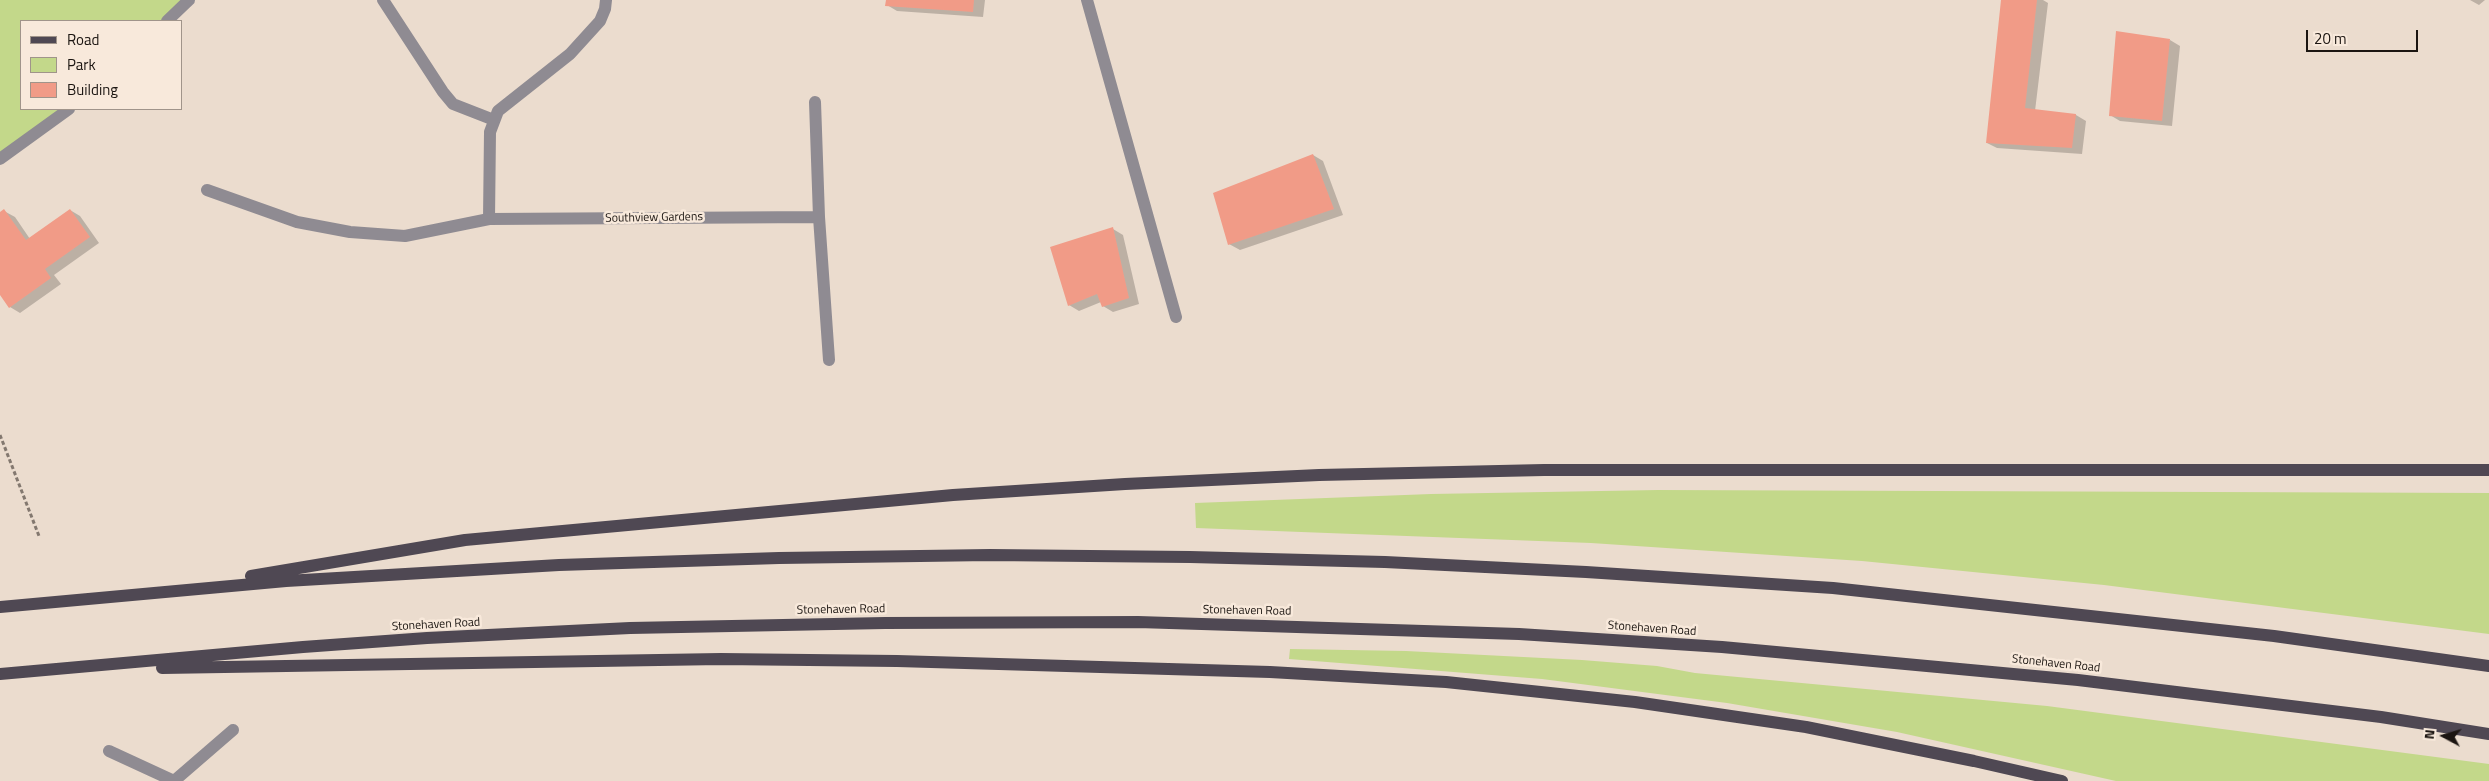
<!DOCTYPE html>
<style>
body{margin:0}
#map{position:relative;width:2489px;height:781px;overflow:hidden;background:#ebdcce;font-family:"Titillium Web",sans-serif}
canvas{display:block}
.legend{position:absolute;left:20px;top:20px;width:162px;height:90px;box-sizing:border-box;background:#f8e9db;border:1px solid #a0948a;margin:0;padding:6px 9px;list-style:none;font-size:15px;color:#1b1511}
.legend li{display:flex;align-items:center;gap:10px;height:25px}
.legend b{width:25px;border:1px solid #a0948a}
.north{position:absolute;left:2419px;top:711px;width:50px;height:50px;-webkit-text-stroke:4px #f8e9db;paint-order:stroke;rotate:276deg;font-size:14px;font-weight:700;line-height:20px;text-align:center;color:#1b1511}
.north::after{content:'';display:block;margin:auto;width:18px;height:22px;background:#1b1511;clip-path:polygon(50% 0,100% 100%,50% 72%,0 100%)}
.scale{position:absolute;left:2306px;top:30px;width:112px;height:22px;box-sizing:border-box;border:2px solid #1b1511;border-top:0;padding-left:6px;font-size:15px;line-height:18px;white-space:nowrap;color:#1b1511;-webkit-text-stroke:4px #f8e9db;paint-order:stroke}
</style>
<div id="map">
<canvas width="2489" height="781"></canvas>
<ul class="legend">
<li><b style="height:6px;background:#4f4853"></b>Road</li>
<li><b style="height:14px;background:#c3d88a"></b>Park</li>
<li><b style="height:14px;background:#f19b87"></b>Building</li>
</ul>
<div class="north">N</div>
<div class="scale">20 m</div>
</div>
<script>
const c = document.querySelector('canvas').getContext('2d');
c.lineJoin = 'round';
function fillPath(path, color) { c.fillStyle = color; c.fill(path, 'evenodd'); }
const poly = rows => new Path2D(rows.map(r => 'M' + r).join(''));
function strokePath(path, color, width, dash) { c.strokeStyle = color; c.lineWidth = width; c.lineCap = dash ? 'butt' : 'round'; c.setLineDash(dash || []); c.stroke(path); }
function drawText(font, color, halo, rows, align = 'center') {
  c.font = font + ' "Titillium Web",sans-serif'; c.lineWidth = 5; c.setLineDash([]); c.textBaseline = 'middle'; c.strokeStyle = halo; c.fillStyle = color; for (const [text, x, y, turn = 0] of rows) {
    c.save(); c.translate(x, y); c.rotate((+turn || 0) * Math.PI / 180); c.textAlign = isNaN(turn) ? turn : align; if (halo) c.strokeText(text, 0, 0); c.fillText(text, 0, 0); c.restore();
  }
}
const green = poly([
 [0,0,189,0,167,21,21,21,21,109,69,109,0,159],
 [1658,490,2489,493,2489,634,2104,585,1862,561,1591,543,1196,528,1195,503,1431,494],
 [1290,649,1406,651,1582,660,1657,666,1695,673,2047,706,2489,764,2489,781,2116,781,1897,732,1727,703,1542,679,1289,659]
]);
const shadow = poly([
 [887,0,985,0,983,17,897,11,887,5],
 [2003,0,2043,0,2048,3,2035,111,2076,115,2086,121,2082,154,1997,148,1987,143],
 [2470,0,2485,0,2479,5],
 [2170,40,2180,46,2172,126,2120,121,2110,115],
 [1313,155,1323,161,1343,215,1240,250,1229,244],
 [70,210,80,216,99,243,54,275,61,284,20,313,10,307,0,293,0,214,4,211,15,217,30,239],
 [1113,229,1123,235,1139,304,1113,312,1103,306,1101,302,1079,311,1069,305]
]);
const building = poly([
 [886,0,974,0,973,12,885,6],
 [2001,0,2037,0,2025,108,2076,114,2072,148,1986,143],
 [2116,31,2170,39,2162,121,2109,116],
 [1313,154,1334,209,1228,245,1213,193],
 [4,209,26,240,70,209,90,237,45,269,51,278,9,308,0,295,0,212],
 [1113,227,1129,298,1102,307,1097,294,1068,306,1050,247]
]);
const path = poly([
 [0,435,39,536]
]);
const service = poly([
 [383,0,443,92,453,104,494,120],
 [1087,0,1176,317],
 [109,751,174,781],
 [174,781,233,730]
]);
const minor = poly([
 [167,21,189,0],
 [815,102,819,217,829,360],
 [0,159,69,109],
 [207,190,297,222,350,232,405,236,489,219,819,217],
 [489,219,490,132,498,111,570,54,600,21,605,9,606,0]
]);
const primary = poly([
 [251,576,465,540,953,495,1125,484,1319,475,1544,470,2489,470],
 [0,607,286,581,559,565,779,558,990,555,1190,557,1385,562,1586,572,1833,588,2274,636,2489,666],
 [162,668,721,659,897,661,1270,672,1446,682,1635,702,1806,727,1974,761,2062,781],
 [0,674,303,647,427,638,630,628,885,623,1138,622,1519,634,1722,647,2078,680,2381,717,2489,734]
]);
const streetNames = [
 ["Southview Gardens",654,218,-1],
 ["Stonehaven Road",841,610,-1],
 ["Stonehaven Road",1247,611,1],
 ["Stonehaven Road",436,625,-3],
 ["Stonehaven Road",1652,629,4],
 ["Stonehaven Road",2056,664,6]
];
fillPath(green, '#c3d88a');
fillPath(shadow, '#0003');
fillPath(building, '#f19b87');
strokePath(path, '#83786f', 3, [4, 2.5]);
strokePath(service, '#8f8b92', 12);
strokePath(minor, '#8f8b92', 12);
strokePath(primary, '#4f4853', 12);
drawText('12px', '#1b1511', '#f8e9db', streetNames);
</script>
